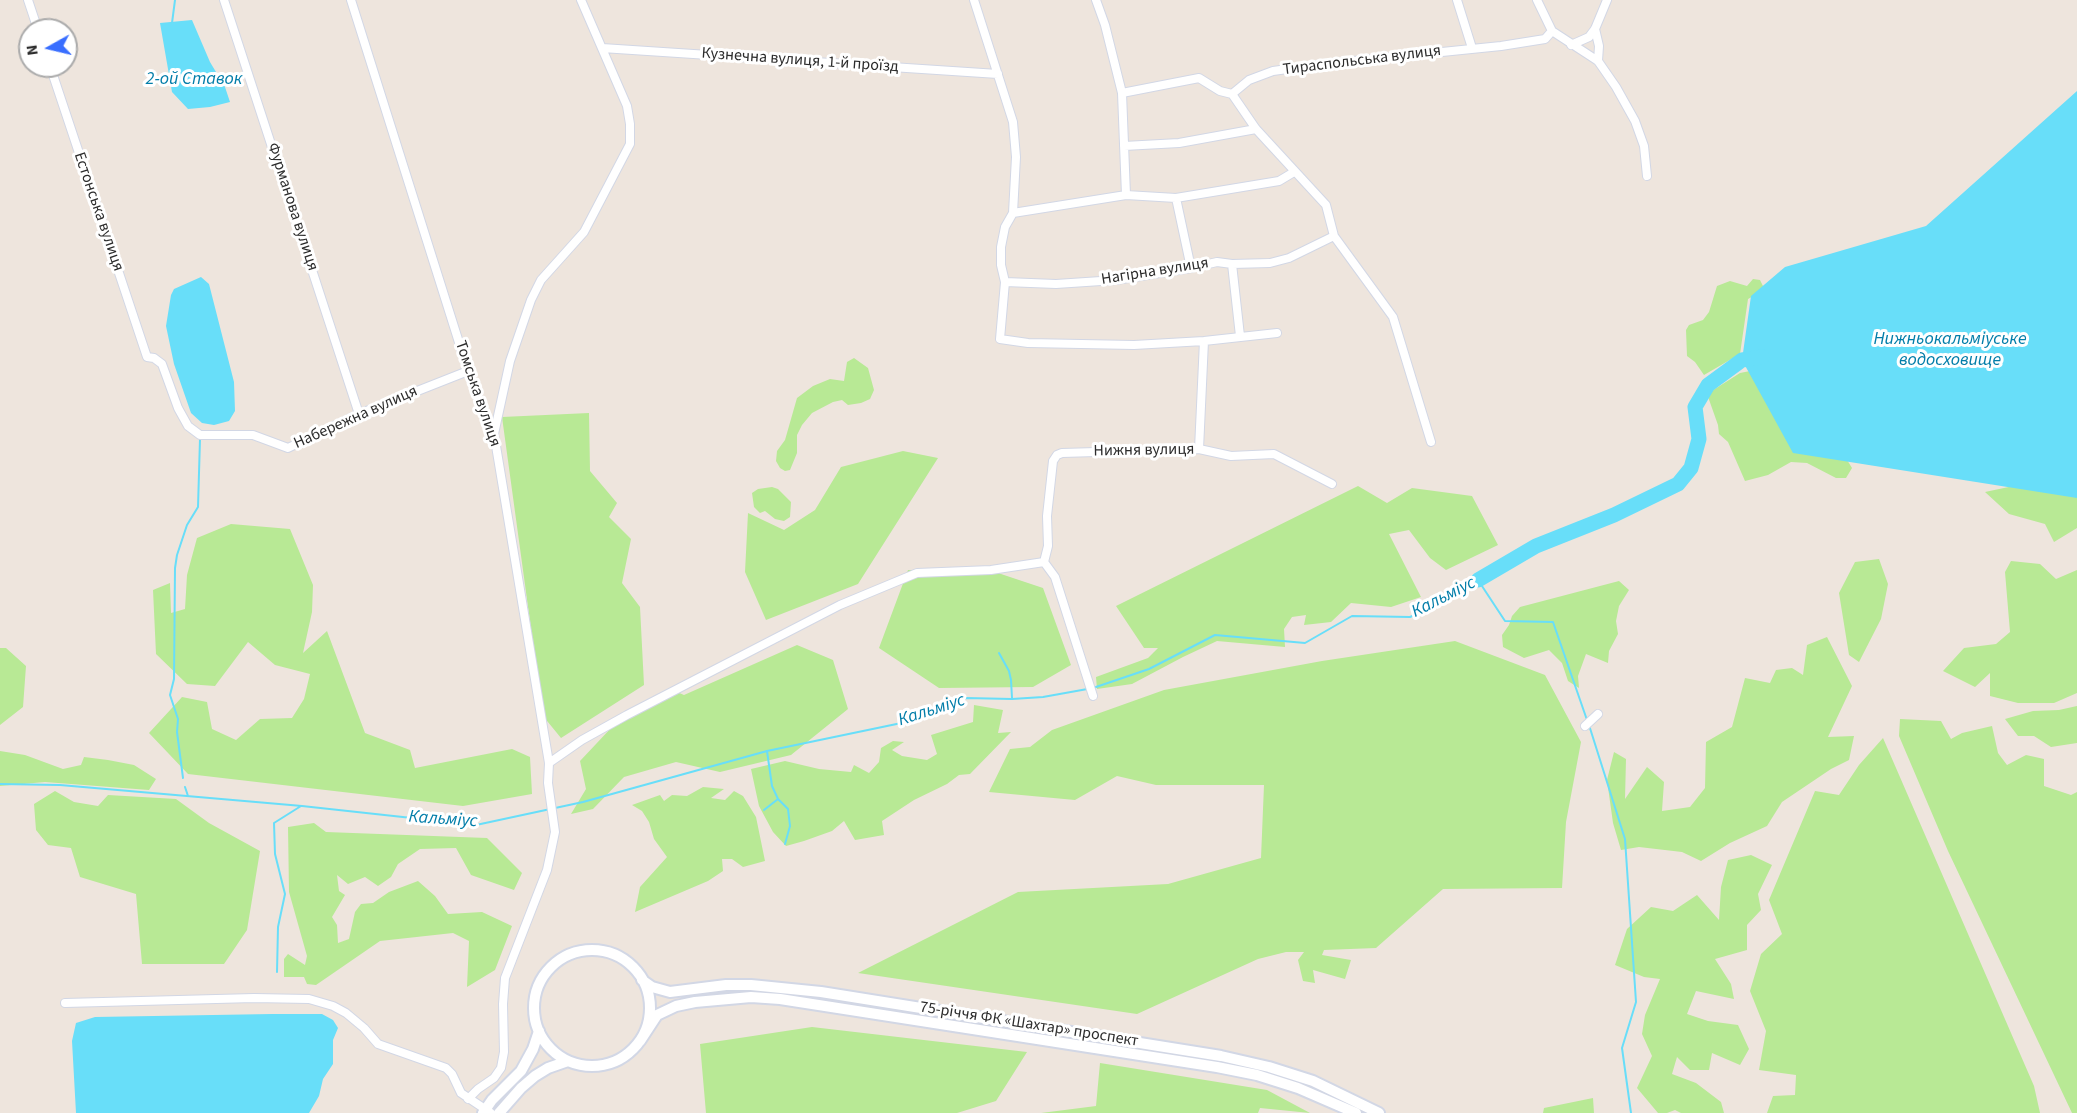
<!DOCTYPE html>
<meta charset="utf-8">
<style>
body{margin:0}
#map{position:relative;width:2077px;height:1113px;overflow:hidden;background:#eee5dd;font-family:"Source Sans 3",sans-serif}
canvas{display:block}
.north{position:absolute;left:18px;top:18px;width:60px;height:60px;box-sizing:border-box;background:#fff;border:2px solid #ababab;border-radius:50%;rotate:262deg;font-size:16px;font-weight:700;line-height:24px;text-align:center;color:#2c2c2c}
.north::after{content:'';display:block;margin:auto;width:21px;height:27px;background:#396eff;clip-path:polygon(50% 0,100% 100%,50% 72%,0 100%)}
</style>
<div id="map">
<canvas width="2077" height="1113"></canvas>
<div class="north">N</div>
</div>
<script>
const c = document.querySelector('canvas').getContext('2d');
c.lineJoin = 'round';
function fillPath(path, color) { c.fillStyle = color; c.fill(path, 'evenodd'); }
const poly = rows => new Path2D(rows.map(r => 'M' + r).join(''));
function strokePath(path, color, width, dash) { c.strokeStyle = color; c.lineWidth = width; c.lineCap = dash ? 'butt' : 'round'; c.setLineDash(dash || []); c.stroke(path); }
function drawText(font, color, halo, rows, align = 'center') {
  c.font = font + ' "Source Sans 3",sans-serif'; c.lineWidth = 6; c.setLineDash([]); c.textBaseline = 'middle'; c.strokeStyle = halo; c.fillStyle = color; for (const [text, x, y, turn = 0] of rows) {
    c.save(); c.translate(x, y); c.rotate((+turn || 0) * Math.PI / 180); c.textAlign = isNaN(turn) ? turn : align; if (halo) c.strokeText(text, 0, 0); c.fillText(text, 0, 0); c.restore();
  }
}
const green = poly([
 [1753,279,1760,280,1765,290,1748,299,1740,354,1704,375,1695,362,1687,356,1686,330,1689,325,1703,320,1709,312,1717,286,1730,281,1747,286],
 [854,358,868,368,874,390,870,399,861,403,848,405,842,400,833,402,812,413,802,425,797,435,797,453,790,470,785,471,780,468,776,461,777,451,785,440,797,398,813,386,830,379,844,381,847,362],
 [1760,369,1841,450,1852,468,1846,478,1836,478,1807,463,1791,462,1768,475,1745,481,1728,442,1719,434,1718,425,1707,394,1740,373],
 [589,413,590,471,617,503,609,517,631,539,622,583,640,607,644,685,561,738,543,716,502,417],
 [903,451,938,458,858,584,766,620,745,572,748,513,784,530,815,510,841,467],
 [2037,481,2077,492,2077,528,2054,542,2045,524,2009,514,1985,492],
 [1358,486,1387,503,1412,488,1472,496,1498,545,1446,570,1430,558,1409,530,1389,534,1421,597,1391,607,1351,603,1331,622,1304,625,1306,615,1292,617,1284,629,1285,647,1217,641,1183,657,1132,684,1097,689,1096,677,1148,658,1158,648,1144,648,1116,606],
 [772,487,778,489,791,502,790,517,784,521,775,519,765,511,760,513,754,507,752,493,758,489],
 [231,524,290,529,313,585,312,612,303,653,327,631,365,733,410,750,415,768,512,749,530,757,532,794,463,806,188,774,149,733,182,697,207,702,212,729,236,740,260,719,292,718,304,699,310,674,275,665,248,642,215,686,187,684,156,654,153,590,170,583,171,613,185,609,187,575,197,538],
 [1879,559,1888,584,1881,619,1859,662,1849,655,1839,593,1855,562],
 [2011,561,2040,564,2056,579,2077,570,2077,693,2054,703,2018,703,1990,696,1990,673,1975,687,1943,671,1964,648,1996,644,2010,632,2005,572],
 [908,570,998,573,1043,588,1071,665,1033,687,939,688,879,648],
 [1619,581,1629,590,1619,606,1616,621,1618,634,1609,651,1608,663,1586,654,1578,676,1579,688,1568,681,1562,663,1549,650,1524,658,1503,647,1502,635,1509,625,1512,616,1520,607],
 [1827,637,1852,686,1828,737,1854,736,1849,760,1831,769,1782,802,1767,826,1730,843,1701,861,1682,852,1639,847,1621,850,1613,823,1607,780,1614,752,1626,759,1625,799,1647,767,1664,782,1662,811,1690,807,1705,788,1706,742,1732,727,1745,678,1770,683,1776,670,1792,668,1803,675,1807,645],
 [1455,641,1545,675,1581,742,1566,822,1562,888,1443,889,1376,948,1324,950,1322,955,1351,960,1345,979,1313,970,1315,983,1303,981,1298,960,1304,952,1286,952,1258,959,1137,1014,858,973,1018,892,1168,884,1261,858,1264,785,1156,785,1117,776,1075,800,989,792,1010,749,1030,747,1052,730,1164,690,1322,661],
 [797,645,833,660,848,709,791,755,720,772,676,762,624,777,593,809,571,814,586,789,580,761,612,727,677,692,684,695],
 [0,648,6,648,26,666,23,707,0,725],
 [974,705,1003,710,998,733,1011,732,970,774,959,775,947,784,914,800,882,821,884,835,855,840,844,821,832,831,804,841,786,846,773,832,759,806,751,769,785,761,819,769,851,772,854,765,869,773,879,762,881,748,893,741,904,742,892,750,902,756,927,760,937,754,931,735,973,722],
 [2077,706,2077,743,2051,747,2034,736,2018,736,2005,719,2033,711,2059,710],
 [1900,719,1941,721,1951,739,1962,733,1992,726,1998,753,2007,765,2026,755,2044,759,2044,786,2071,795,2077,792,2077,1113,2072,1113,1948,851,1899,736],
 [1883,738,2034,1086,2040,1113,1767,1113,1773,1096,1795,1095,1796,1075,1759,1070,1766,1031,1750,991,1761,954,1782,934,1769,900,1815,791,1839,795,1859,765],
 [0,751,25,755,63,769,81,765,84,757,108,760,134,765,156,779,149,790,45,782,0,786],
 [703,787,724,789,711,798,725,800,734,791,743,796,756,817,765,861,743,867,732,859,722,859,723,871,708,881,635,912,640,887,667,857,654,839,649,822,642,811,632,805,660,795,664,801,672,795,687,796],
 [55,791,74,802,98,806,108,795,176,799,209,823,260,851,247,930,224,964,142,964,136,894,80,877,71,848,48,845,36,830,34,804],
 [314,823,326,832,487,838,522,873,514,890,471,875,456,848,420,849,398,864,391,877,378,886,365,877,348,884,337,875,339,891,345,895,332,917,337,925,338,943,349,939,355,912,361,904,373,903,389,892,418,881,435,896,448,914,482,912,512,926,495,970,467,987,469,941,453,933,380,941,316,985,307,984,304,977,284,977,284,959,288,954,305,965,307,956,289,892,288,827],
 [1751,855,1772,865,1758,894,1761,910,1747,925,1747,950,1715,959,1731,984,1734,999,1696,991,1687,1014,1708,1021,1738,1025,1749,1049,1740,1065,1712,1053,1709,1070,1690,1070,1677,1057,1672,1074,1696,1083,1721,1102,1724,1113,1681,1113,1675,1110,1667,1113,1658,1113,1637,1088,1652,1056,1642,1034,1645,1015,1660,979,1644,977,1615,965,1627,929,1651,907,1673,911,1697,895,1719,920,1721,887,1728,860],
 [812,1027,1027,1052,996,1101,957,1113,706,1113,700,1044],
 [1100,1063,1267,1090,1310,1113,1260,1108,1258,1113,1041,1113,1096,1106],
 [1593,1098,1594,1113,1543,1113,1544,1108]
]);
const water = poly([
 [192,20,210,62,225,87,230,102,210,107,188,109,172,92,160,23],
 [2077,91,2077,498,1793,453,1742,360,1751,296,1785,267,1926,226],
 [201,277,209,284,234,382,235,411,229,421,214,425,202,423,191,413,174,364,166,326,171,295,174,289],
 [272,1014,322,1014,333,1020,338,1028,333,1040,333,1064,323,1079,319,1096,309,1113,76,1113,72,1041,76,1023,95,1017]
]);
const stream = poly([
 [172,23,175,0],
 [999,653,1009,671,1011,680,1012,698],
 [1589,725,1625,839,1636,1002,1622,1048,1631,1113],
 [767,751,772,786,778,799,788,809,790,826,785,844],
 [183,778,177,732,178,719,170,695,174,679,175,568,177,555,187,525,198,507,200,439],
 [0,784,60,785,302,806,476,825,583,802,767,751,911,721,966,698,1012,699,1043,697,1093,688,1149,669,1215,635,1305,643,1352,616,1410,617,1436,606,1478,580,1505,621,1553,622,1587,720],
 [185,787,188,796],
 [764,810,778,799],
 [277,972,278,927,285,894,275,854,274,823,301,806]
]);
const river = poly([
 [1478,580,1536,546,1614,515,1678,484,1691,468,1699,439,1695,407,1708,385,1742,360,1762,357]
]);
const minor = poly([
 [28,0,38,30],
 [224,0,359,414],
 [351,0,468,371,481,406,494,434,549,763,548,783,555,832,547,870,505,978,503,1004,504,1052,501,1068,494,1078,478,1089,468,1099],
 [974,0,1013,122,1016,157,1013,213,1005,227,1001,247,1001,265,1005,282,1000,339,1028,343,1134,345,1204,341,1277,333],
 [1096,0,1105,25,1122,93,1126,195],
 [1457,0,1472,48],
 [1537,0,1552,31,1598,61,1616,87,1635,121,1644,146,1647,176],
 [1595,29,1599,46,1598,61],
 [1571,45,1589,37,1595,29,1607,0],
 [602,48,998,74],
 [50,66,147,357,154,358,162,364,178,408,188,426,200,435,253,435,288,448,359,414,468,371],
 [1122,93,1199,78,1220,91,1232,94,1249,80,1273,71,1324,64,1501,46,1545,39,1552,31],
 [1232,94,1256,129,1326,205,1334,236,1393,317,1431,442],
 [1124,146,1179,143,1256,129],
 [1176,198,1191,268],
 [1013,213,1126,195,1176,198,1279,181,1294,172],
 [1232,264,1240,336],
 [1005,282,1056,284,1116,280,1191,268,1217,262,1232,264,1270,263,1289,258,1334,236],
 [494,434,510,361,531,300,541,280,584,232,630,144,630,124,627,106,581,0],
 [1199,449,1204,341],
 [1093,696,1055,577,1044,562,1048,546,1047,516,1053,461,1057,455,1062,453,1199,449,1231,456,1274,454,1332,484],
 [1585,726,1598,714],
 [549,763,582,740,627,715,840,605,917,573,991,570,1044,562],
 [65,1003,254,998,309,999,333,1006,346,1013,364,1028,378,1044,446,1068,452,1074,461,1093,491,1113]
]);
const secondary = poly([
 '534 1008a58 58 0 1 1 116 0a58 58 0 1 1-116 0Z',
 [642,980,652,987,670,992,726,985,751,985,821,992,1221,1056,1269,1067,1313,1081,1379,1113],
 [640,1041,657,1015,676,1006,695,1002,751,997,780,999,1217,1067,1257,1075,1298,1088,1356,1113],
 [483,1113,492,1100,521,1071,533,1049,539,1031],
 [499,1113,521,1088,535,1076,548,1068,568,1061]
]);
const streetNames = [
 ["Кузнечна вулиця, 1-й проїзд",800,61,4],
 ["Тираспольська вулиця",1362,61,-7],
 ["Фурманова вулиця",292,207,72],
 ["Естонська вулиця",98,212,71],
 ["Нагірна вулиця",1155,272,-9],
 ["Томська вулиця",477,394,71],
 ["Набережна вулиця",356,418,-24],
 ["Нижня вулиця",1144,451,-1],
 ["75-річчя ФК «Шахтар» проспект",1029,1025,9]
];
const waterNames = [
 ["2-ой Ставок",194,80],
 ["Нижньокальміуське",1950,340],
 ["водосховище",1950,361],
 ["Кальміус",1444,598,-27],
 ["Кальміус",932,711,-18],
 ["Кальміус",443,820,4]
];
fillPath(green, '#b8e995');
fillPath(water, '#68def9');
strokePath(stream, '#68def9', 2);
strokePath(river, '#68def9', 15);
strokePath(minor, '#d2d7e5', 10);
strokePath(secondary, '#d2d7e5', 14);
strokePath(minor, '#fff', 8);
strokePath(secondary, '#fff', 10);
drawText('16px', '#2c2c2c', '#fff', streetNames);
drawText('italic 18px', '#027da9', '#fff', waterNames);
</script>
